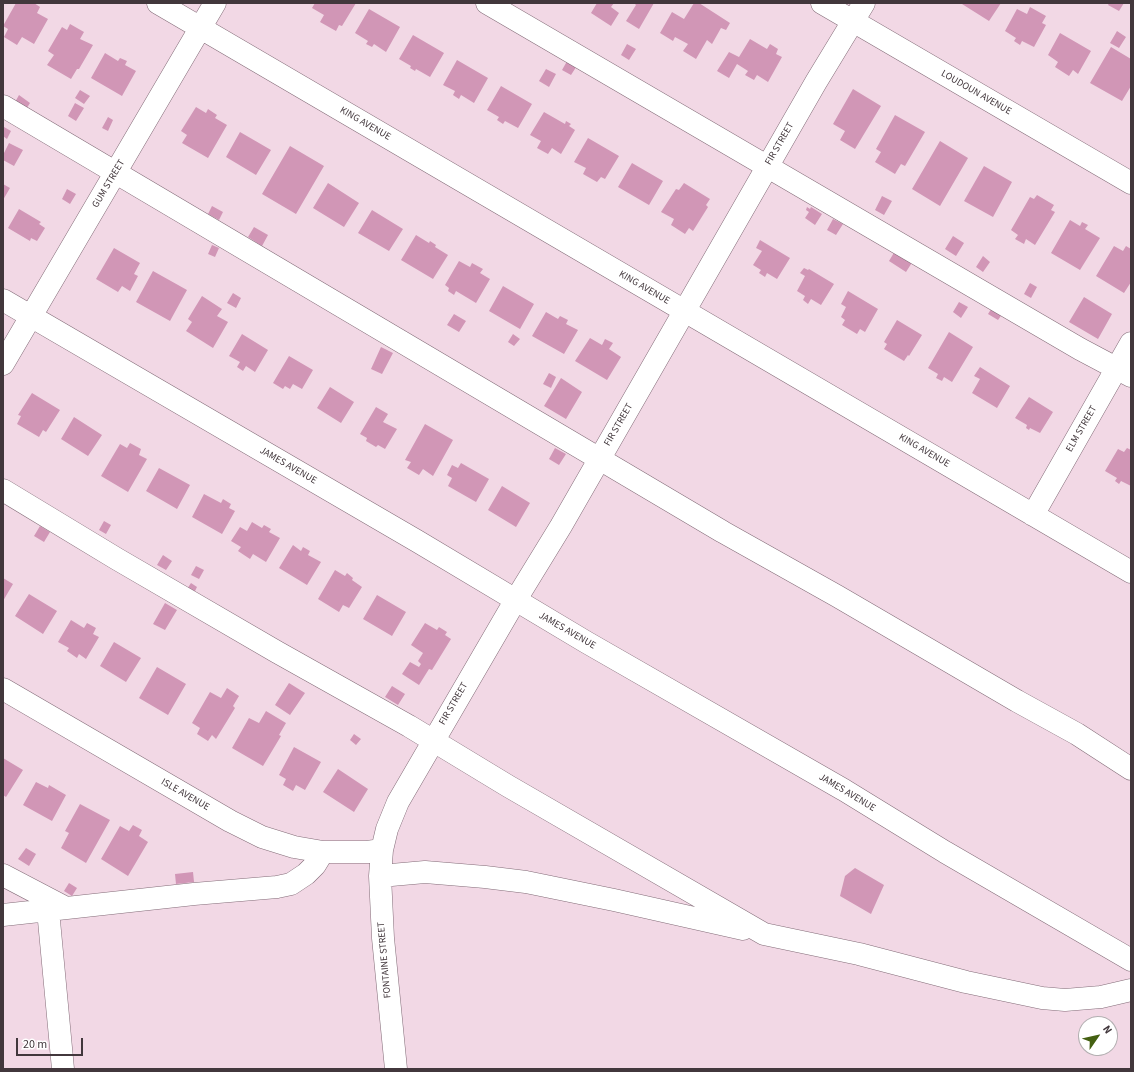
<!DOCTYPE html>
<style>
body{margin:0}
#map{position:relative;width:1134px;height:1072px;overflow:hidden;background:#f2d8e5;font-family:"Source Sans 3",sans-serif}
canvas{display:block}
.frame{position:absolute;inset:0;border:4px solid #42373c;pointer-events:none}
.north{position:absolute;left:1078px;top:1016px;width:40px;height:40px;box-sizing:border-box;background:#fff;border:1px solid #b3afb1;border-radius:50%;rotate:56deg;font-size:11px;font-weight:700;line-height:16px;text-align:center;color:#42373c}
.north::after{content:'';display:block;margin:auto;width:14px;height:18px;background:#446012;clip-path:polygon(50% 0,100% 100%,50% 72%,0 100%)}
.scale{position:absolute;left:16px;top:1038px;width:67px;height:18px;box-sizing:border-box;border:2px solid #42373c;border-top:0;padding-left:5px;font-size:12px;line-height:14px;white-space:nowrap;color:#42373c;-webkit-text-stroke:3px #fff;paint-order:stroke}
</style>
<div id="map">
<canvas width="1134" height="1072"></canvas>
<div class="frame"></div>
<div class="north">N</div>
<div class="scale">20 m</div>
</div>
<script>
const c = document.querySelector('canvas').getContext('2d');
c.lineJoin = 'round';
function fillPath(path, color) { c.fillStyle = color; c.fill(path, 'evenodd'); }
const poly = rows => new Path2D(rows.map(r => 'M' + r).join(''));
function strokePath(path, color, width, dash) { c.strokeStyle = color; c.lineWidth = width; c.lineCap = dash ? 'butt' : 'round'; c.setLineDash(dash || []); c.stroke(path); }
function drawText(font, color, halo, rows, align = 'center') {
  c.font = font + ' "Source Sans 3",sans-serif'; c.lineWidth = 3; c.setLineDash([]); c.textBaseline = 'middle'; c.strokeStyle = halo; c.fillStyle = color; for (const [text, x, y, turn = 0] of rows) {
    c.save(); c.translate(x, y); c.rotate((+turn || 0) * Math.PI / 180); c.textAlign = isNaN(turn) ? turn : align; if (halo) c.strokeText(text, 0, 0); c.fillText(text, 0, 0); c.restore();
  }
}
const building = poly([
 [16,3,34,3,40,7,37,13,48,19,34,44,22,37,17,45,4,37,8,29,3,26],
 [315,3,356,3,342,26,339,25,336,31,320,22,324,15,312,8],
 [597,3,614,3,611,7,619,13,611,26,591,13],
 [634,3,654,3,639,29,626,21,636,5],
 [694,3,699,3,730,23,726,30,721,28,712,44,707,40,696,59,683,51,688,44,675,37,673,41,660,33,672,12,684,19],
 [962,3,1001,3,989,21,962,4],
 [1109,3,1124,3,1119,11,1108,5],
 [1030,7,1046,16,1042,23,1046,25,1034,47,1022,41,1020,45,1014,41,1016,38,1005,31,1017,9,1027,14],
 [369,9,400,27,386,52,374,44,372,47,366,44,368,41,355,33],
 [70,24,84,32,80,39,93,45,79,69,77,69,71,79,47,65,54,55,48,51,62,27,67,30],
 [1117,31,1126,37,1119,48,1110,43],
 [1060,33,1091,51,1078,74,1073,70,1069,76,1055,67,1058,62,1048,55],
 [413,35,444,53,430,77,416,69,415,71,410,68,411,66,399,59],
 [750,39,767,49,770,44,778,49,776,54,782,57,768,82,757,75,754,80,745,75,748,71,737,64,729,78,717,71,729,52,739,57],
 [627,44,636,49,629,60,621,55],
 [1111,47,1131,59,1131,86,1122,101,1090,83],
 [105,53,118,61,120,58,127,61,125,65,136,71,122,96,91,78],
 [570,56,580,61,571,75,562,70],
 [457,60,488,78,474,103,461,95,459,99,453,95,455,91,443,85],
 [546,69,556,74,549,87,539,81],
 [501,86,532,104,518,128,505,121,503,124,497,120,499,117,487,110],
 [853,89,881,106,855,149,840,140,845,131,833,124],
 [80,90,90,96,84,104,75,98],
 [19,95,30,103,25,111,14,104],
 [75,103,84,108,76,121,68,116],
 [196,107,206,113,208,109,217,115,215,118,227,125,208,158,182,143,187,135,181,131],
 [544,112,565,124,566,121,571,124,569,126,575,130,561,154,552,148,548,154,537,148,541,141,530,135],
 [895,115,925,132,905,166,901,164,895,174,875,162,881,152,876,149],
 [108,117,113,120,108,131,102,128],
 [4,127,11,131,7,139,3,136,3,130],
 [240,132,271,150,256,175,226,157],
 [588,138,619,156,605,179,601,177,597,182,583,174,586,168,574,162],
 [940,141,968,158,940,206,912,189],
 [9,143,23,150,14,166,3,160,3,155],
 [290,146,324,166,296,214,262,194],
 [632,163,663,181,649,205,618,187],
 [984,166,1012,182,993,217,964,201],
 [328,183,359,203,344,227,313,208],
 [684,183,710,199,706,205,708,207,693,231,689,228,685,234,671,225,674,219,661,212,676,189,679,190],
 [3,184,10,188,3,200],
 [67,189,76,194,70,204,62,199],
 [1037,195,1054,205,1051,210,1055,212,1035,245,1026,239,1024,244,1015,239,1018,235,1011,230,1030,197,1034,199],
 [882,196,892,201,884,215,875,210],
 [212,206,223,212,219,220,208,214],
 [807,207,810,209,811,207,822,214,815,225,805,218,809,212,806,210],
 [19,209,41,222,39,224,45,228,37,241,31,238,30,241,8,228],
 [372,210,403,229,389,251,358,233],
 [833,219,843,224,836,235,827,230],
 [1070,220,1080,226,1082,222,1088,225,1085,229,1100,238,1080,270,1051,253],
 [254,227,268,235,262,246,248,237],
 [416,235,429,243,430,241,436,245,435,247,448,255,433,279,401,260],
 [953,236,964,243,956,256,945,249],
 [760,240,790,258,777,279,767,273,765,277,759,273,761,270,753,265,762,251,756,248],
 [212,245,219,248,215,257,208,254],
 [1114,246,1123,251,1126,246,1131,249,1131,282,1124,293,1096,276],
 [114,248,140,263,134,274,138,276,130,291,122,286,118,292,96,279],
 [895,251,913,261,906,272,889,261],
 [983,256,990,262,983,272,976,267],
 [459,261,470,267,472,263,483,269,480,273,490,279,476,303,456,291,454,295,448,291,449,288,445,285],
 [804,268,808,270,809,269,834,284,821,305,811,299,808,304,803,300,805,296,797,291,805,276,800,273],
 [153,271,187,290,170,321,136,302],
 [1030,283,1037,287,1031,298,1024,294],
 [503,286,534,304,520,329,489,311],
 [848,291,878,309,865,332,860,329,857,334,842,325,845,320,841,317,846,307,841,304],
 [233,293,241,298,236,308,227,303],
 [202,296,222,309,217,316,228,322,213,348,186,331,192,322,188,319],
 [1084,297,1112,314,1098,339,1069,322],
 [959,302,968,307,961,318,953,312],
 [993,306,1003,313,998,320,988,314],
 [546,312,558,319,560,316,568,320,566,324,578,330,564,354,532,336],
 [454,314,466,321,459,332,447,325],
 [897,320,922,335,909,356,908,355,904,361,884,349,887,344,884,342],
 [949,332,973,347,952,382,944,377,942,381,936,378,938,374,928,368],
 [242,334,268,350,255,372,246,366,243,371,237,367,240,362,229,356],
 [513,334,520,339,514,346,508,342],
 [590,338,602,345,605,339,613,343,609,349,621,357,607,380,575,361],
 [381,347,393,353,382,374,371,369],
 [289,356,313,370,302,389,293,384,290,389,285,386,283,389,273,383],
 [980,367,1010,386,997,408,972,393,980,379,974,376],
 [549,373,556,377,551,388,543,384],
 [561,378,582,392,566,419,544,406],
 [330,387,354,402,341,423,317,408],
 [32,393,60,410,46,432,43,430,39,437,17,424,21,416,18,415],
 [1029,397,1053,412,1040,433,1030,428,1029,430,1026,428,1027,425,1015,418],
 [376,407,388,414,383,422,397,429,385,449,378,445,376,447,366,441,367,438,360,434],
 [74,417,102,435,88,456,61,439],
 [425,424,453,440,433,476,423,469,419,475,407,468,411,462,405,460],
 [130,443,141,449,139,455,147,459,128,492,101,476,120,444,127,448],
 [555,448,566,454,559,465,549,459],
 [1127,448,1131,450,1131,486,1121,481,1119,484,1115,481,1117,478,1105,471,1118,449,1124,452],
 [461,463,489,479,476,502,448,486,452,478,447,475,452,465,458,468],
 [159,468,190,485,177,509,146,491],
 [502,486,530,503,516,527,488,510],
 [204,494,221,503,223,499,231,504,229,508,235,511,222,534,192,517],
 [104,521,111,525,106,534,99,530],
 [252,522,262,528,264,525,271,529,269,532,280,538,266,562,253,554,250,559,238,551,241,547,231,541,240,527,247,531],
 [40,526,50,532,44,542,34,536],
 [293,545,301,551,303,547,310,551,308,555,321,562,307,585,279,568],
 [163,555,172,561,166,570,157,565],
 [196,566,204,570,199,579,191,575],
 [335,570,345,576,347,573,353,578,352,580,362,587,349,608,343,605,339,612,318,599],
 [3,578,13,584,3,601],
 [191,583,197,587,194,593,187,589],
 [29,594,57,611,43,634,15,616],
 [377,595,406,612,392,636,363,619],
 [165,603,177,610,165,630,153,624],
 [71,620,84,628,87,623,96,628,93,634,99,637,86,659,79,654,77,658,67,651,69,648,58,642],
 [425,623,437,630,439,627,447,632,445,635,451,639,432,670,429,669,419,685,402,674,410,662,419,667,421,664,418,661,423,653,411,645],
 [114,642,141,658,126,682,100,666],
 [157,667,186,684,168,715,139,698],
 [289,683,305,693,290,715,275,705],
 [392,686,405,694,398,705,385,697],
 [227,688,239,696,233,706,235,708,216,739,212,735,208,741,197,734,200,728,192,723,210,692,221,698],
 [266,711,286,723,279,735,281,736,263,766,232,748,249,718,259,723],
 [354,734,361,739,356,745,350,740],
 [294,747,321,762,305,790,296,785,293,791,283,785,286,779,279,775],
 [3,758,23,770,6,797,3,795],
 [338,769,368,789,354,812,323,792],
 [36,782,48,788,49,785,66,795,52,821,23,805],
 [80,804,110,820,86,863,61,848,69,833,65,831],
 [133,825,142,830,139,836,148,842,128,876,101,859,120,826,129,831],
 [26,848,36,854,29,866,18,859],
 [855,868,884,885,871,914,840,896,845,876],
 [193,872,194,882,176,884,175,874],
 [69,883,77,888,72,896,64,891]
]);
const minor = poly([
 [158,3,1131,572],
 [487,3,1080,349,1131,376],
 [822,3,1131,183],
 [3,106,723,532,837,596,1017,701,1077,734,1131,769],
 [3,300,417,541,586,642,844,790,945,852,1131,960],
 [3,364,215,3],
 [3,490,117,559,277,652,409,726,508,786,764,934,859,954,966,982,1042,998,1065,1000,1101,997,1131,990],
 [1033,515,1131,343],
 [3,689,230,821,262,837,294,847,323,852,367,852,382,850],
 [3,875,66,908],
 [380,876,425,872,485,877,526,882,614,900,743,929],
 [48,910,63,1069],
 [3,915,194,894,277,887,291,884,306,874,315,865,323,852],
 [396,1069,383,938,380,876,382,850,387,829,398,802,515,601,561,526,816,82,864,3]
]);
const streetNames = [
 ["LOUDOUN AVENUE",976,93,30],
 ["KING AVENUE",365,124,30],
 ["FIR STREET",780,144,-60],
 ["GUM STREET",109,184,-59],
 ["KING AVENUE",644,288,30],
 ["FIR STREET",619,425,-60],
 ["ELM STREET",1082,429,-60],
 ["KING AVENUE",924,451,30],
 ["JAMES AVENUE",288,466,30],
 ["JAMES AVENUE",567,631,30],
 ["FIR STREET",454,704,-60],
 ["JAMES AVENUE",847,793,31],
 ["ISLE AVENUE",185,795,30],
 ["FONTAINE STREET",385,960,-95]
];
fillPath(building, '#d196b6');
strokePath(minor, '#836c78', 23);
strokePath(minor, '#fff', 22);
drawText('10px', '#42373c', '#fff', streetNames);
</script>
